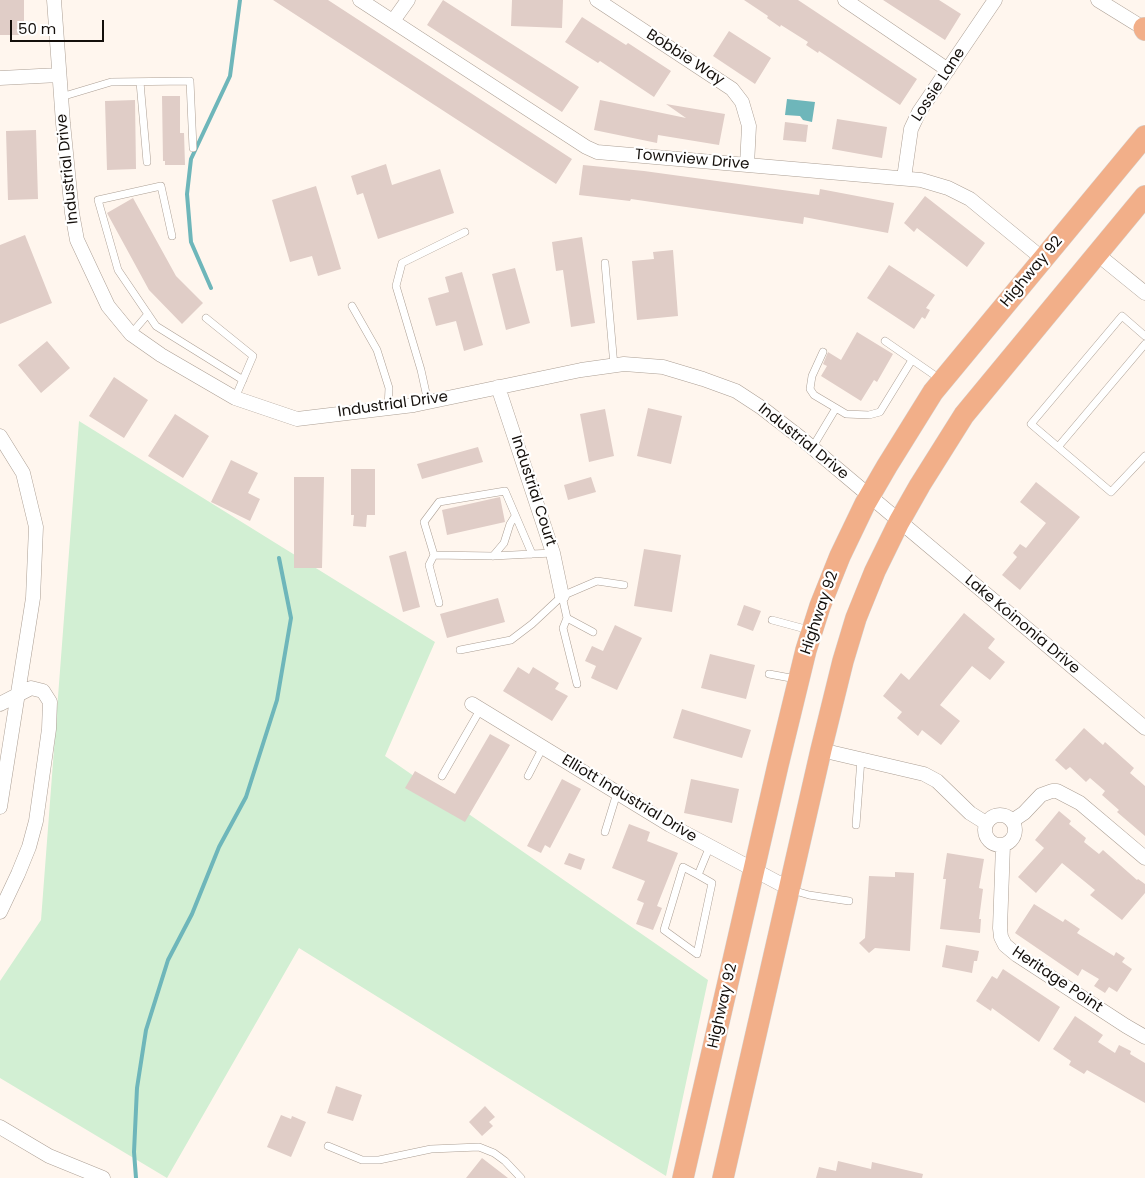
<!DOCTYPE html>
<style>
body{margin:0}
#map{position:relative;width:1145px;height:1178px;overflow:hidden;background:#fff6ee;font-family:Poppins,sans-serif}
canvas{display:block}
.scale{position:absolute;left:10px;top:20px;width:94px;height:22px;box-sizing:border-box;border:2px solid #140f0b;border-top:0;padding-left:6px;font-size:15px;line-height:18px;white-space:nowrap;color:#140f0b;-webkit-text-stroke:4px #fff;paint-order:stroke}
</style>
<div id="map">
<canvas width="1145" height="1178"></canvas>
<div class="scale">50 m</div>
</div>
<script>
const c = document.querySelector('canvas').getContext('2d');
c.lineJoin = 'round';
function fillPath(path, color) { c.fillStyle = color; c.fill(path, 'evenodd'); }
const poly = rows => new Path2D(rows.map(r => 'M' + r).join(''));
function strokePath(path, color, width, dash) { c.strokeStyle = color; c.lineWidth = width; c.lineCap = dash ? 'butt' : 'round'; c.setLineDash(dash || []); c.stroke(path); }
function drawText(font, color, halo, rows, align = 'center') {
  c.font = font + ' Poppins,sans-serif'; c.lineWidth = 4.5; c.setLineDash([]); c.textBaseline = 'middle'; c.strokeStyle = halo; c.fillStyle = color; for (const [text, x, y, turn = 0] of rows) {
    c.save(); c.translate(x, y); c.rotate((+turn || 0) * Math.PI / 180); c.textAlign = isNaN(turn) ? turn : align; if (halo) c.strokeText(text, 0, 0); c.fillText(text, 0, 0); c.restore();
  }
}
const green = poly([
 [79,421,435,642,385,756,708,980,666,1176,299,948,167,1178,0,1078,0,981,41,920]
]);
const water = poly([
 [787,99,815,102,812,122,803,120,800,116,785,115]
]);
const stream = poly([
 [211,288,191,242,187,194,191,159,230,76,240,0],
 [136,1178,134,1152,137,1088,146,1030,168,960,192,914,219,847,246,797,277,700,291,618,279,558]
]);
const building = poly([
 [0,0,24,0,24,35,0,35],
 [273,0,328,0,572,159,556,184],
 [443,0,579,87,562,112,427,25],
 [512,0,563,0,562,28,511,26],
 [744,0,798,0,917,79,900,105,819,51,818,53,806,45,808,42,781,25,780,27,767,18,768,16],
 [883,0,939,0,961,14,945,40],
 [582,17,626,45,628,43,671,71,654,97,600,61,598,63,565,42],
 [729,31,771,58,755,84,713,56],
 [162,96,180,96,180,133,184,133,185,165,165,165,165,161,163,161],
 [135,100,136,169,107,170,105,101],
 [600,100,686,118,666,104,725,114,719,145,658,135,657,143,594,130],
 [837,119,887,127,882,158,832,149],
 [785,122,808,125,806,142,783,140],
 [36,130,38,199,8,200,6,131],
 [386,164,392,185,440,169,454,213,378,239,363,193,357,195,351,176],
 [583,165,644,171,819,195,820,189,894,203,888,233,804,217,803,224,631,199,630,201,579,195],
 [316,186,341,269,318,276,312,256,290,262,272,200],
 [925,196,985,243,967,267,917,228,914,232,904,223],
 [133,198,176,276,203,303,182,324,149,290,107,213],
 [25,235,52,303,0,324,0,245],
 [582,237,595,323,571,327,563,270,556,271,552,242],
 [673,250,678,316,637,320,632,261,654,259,653,252],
 [889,265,935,295,926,308,930,310,925,319,922,317,914,329,867,298],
 [515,268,530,323,506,330,492,274],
 [462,272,483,345,464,351,456,321,436,326,428,298,449,292,445,277],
 [857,332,893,354,877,382,874,380,861,401,821,376,827,366,823,364,828,352,841,360],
 [47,341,70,368,41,393,18,365],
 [114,377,148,400,124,438,89,416],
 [648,408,682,416,671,464,637,456],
 [605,409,614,456,589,462,580,414],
 [175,414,209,436,183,478,148,456],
 [478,447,483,462,422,479,417,464],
 [231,460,258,473,248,493,260,499,250,521,211,502],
 [351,469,375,469,375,515,367,515,366,527,353,526,354,515,351,515],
 [294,477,324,477,322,568,294,568],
 [591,477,596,492,568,500,564,485],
 [1036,482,1080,517,1020,590,1002,575,1017,557,1013,553,1020,544,1026,548,1046,523,1020,502],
 [500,497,505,522,447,535,442,510],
 [644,549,681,555,672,612,634,606],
 [406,551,420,607,403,612,389,556],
 [498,598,505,622,447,638,440,614],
 [744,605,761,611,753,631,737,625],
 [964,613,995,639,988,648,1005,662,990,680,972,666,940,705,960,721,941,745,922,730,918,736,897,718,902,712,883,696,901,673,909,680],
 [615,625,642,638,617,690,591,678,596,666,585,661,592,646,603,651],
 [710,654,755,665,746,699,701,688],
 [518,667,529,674,533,667,559,683,555,689,568,696,552,721,503,691],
 [682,709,751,730,742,758,673,738],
 [1084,728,1103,745,1105,742,1134,768,1130,773,1145,786,1145,836,1117,812,1119,810,1102,795,1105,791,1090,778,1086,782,1070,767,1066,770,1055,760],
 [490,734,510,745,465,822,405,788,415,771,455,794],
 [562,779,581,789,550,848,545,845,541,853,527,846],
 [691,779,739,789,732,823,684,813],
 [1059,811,1071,821,1069,824,1086,838,1084,842,1099,854,1103,850,1137,880,1138,879,1145,884,1145,893,1122,920,1090,895,1095,890,1062,863,1036,893,1018,877,1044,848,1035,840],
 [629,824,650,832,647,841,678,853,657,906,662,908,653,930,636,924,644,903,637,900,645,881,612,868],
 [569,853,585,859,581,870,564,864],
 [947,853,984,859,979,888,983,889,979,919,981,919,980,933,940,929,946,879,943,879],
 [895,872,914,873,910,951,875,948,869,953,859,943,865,938,869,876,895,877],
 [1034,904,1063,922,1065,919,1080,929,1077,933,1114,956,1116,952,1125,958,1122,962,1132,969,1117,992,1109,987,1105,993,1094,986,1099,979,1082,969,1078,976,1015,933],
 [946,945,979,951,977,961,974,961,972,973,942,967],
 [1003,969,1060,1007,1039,1042,992,1008,991,1011,976,1001,992,976,997,979],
 [1075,1016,1103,1035,1098,1042,1115,1053,1119,1045,1131,1051,1130,1054,1145,1063,1145,1103,1087,1070,1084,1074,1069,1065,1071,1061,1053,1049],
 [336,1086,362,1095,353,1121,327,1113],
 [485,1106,495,1117,489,1122,493,1126,482,1136,469,1122],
 [281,1115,291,1119,292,1116,306,1122,291,1157,267,1147],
 [482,1158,508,1178,466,1178],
 [838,1161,871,1169,872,1162,923,1174,922,1178,816,1178,819,1167,836,1171]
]);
const lane = poly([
 [140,82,147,162],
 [61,97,111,82,190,81,193,148],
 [172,236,161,186,98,200,118,270,156,326,243,380],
 [605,263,614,366],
 [352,306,377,350,389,388,388,408],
 [206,318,253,356,235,398],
 [131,334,148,314],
 [1145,336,1122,316,1031,424,1058,447,1145,344],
 [885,341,940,379],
 [823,352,812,376,810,389,814,395,846,414,869,415,880,412,912,360],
 [428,402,421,370,396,286,402,263,465,232],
 [1058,447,1111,492,1145,456],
 [812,448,836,408],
 [532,554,505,491,439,502,424,522,434,555,493,556,532,554,553,553],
 [434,555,429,565,439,603],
 [493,556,504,543,510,524,515,516],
 [562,596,567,618,563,628,577,684],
 [567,618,593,632],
 [772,620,809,630],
 [460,650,511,640,532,624,562,596,597,581,624,585],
 [769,674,796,679],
 [442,776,480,710],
 [528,776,543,747],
 [856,825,861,759],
 [605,832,617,793],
 [698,875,712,883,697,954,664,930,683,867,698,875,710,846],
 [792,890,809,895,849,901],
 [328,1146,362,1160,379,1160,431,1149,479,1147,494,1153,505,1161,521,1178]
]);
const street = poly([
 [54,0,63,123,72,213,77,240,108,306,131,334,161,355,235,398,297,419,414,405,581,370,624,364,663,367,703,379,736,391,762,408,802,439,1145,728],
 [360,0,586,147,597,152,921,180,948,188,970,199,1043,259],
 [597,0,732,89,742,102,749,126,747,165],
 [845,0,948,70],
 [1098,0,1145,29],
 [393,21,408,0],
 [0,78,59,75],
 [904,178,911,129,919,112,995,0],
 [1097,254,1145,293],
 [498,387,553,553,562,596],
 [0,436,23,473,36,527,33,598,0,807],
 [0,704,31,688,43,691,50,702,49,729,36,821,29,847,18,874,0,912],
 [472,704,670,825,790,889],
 [821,750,924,774,937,781,970,813,986,823],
 '985 830a15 15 0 1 1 30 0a15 15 0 1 1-30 0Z',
 [1012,821,1024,813,1041,795,1052,791,1057,791,1080,803,1145,858],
 [1003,845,1000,928,1001,937,1005,945,1017,955,1126,1026,1145,1037],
 [0,1127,49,1156,103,1178]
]);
const primary = poly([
 [1144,28,1145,30],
 [683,1178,778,765,806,650,820,606,840,556,865,504,887,466,933,392,1145,136],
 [723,1178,821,750,843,661,856,618,875,571,899,522,920,485,964,415,1145,196]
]);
const streetNames = [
 ["Bobbie Way",685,58,33],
 ["Lossie Lane",939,85,-57],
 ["Townview Drive",692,160,5],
 ["Industrial Drive",68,169,-96],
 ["Highway 92",1032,272,-50],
 ["Industrial Drive",393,405,-8],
 ["Industrial Drive",803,442,39],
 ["Industrial Court",533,491,72],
 ["Highway 92",820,613,-71],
 ["Lake Koinonia Drive",1022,625,40],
 ["Elliott Industrial Drive",629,799,31],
 ["Heritage Point",1057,980,34],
 ["Highway 92",723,1006,-77]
];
fillPath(green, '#d2efd3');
fillPath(water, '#6eb6ba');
strokePath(stream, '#6eb6ba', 4);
fillPath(building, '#e0cdc7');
strokePath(lane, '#ac9f94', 8);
strokePath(street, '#ac9f94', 15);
strokePath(primary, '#d5d4d3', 22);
strokePath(lane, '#fff', 7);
strokePath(street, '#fff', 14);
strokePath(primary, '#f2af89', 21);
drawText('15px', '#140f0b', '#fff', streetNames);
</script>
